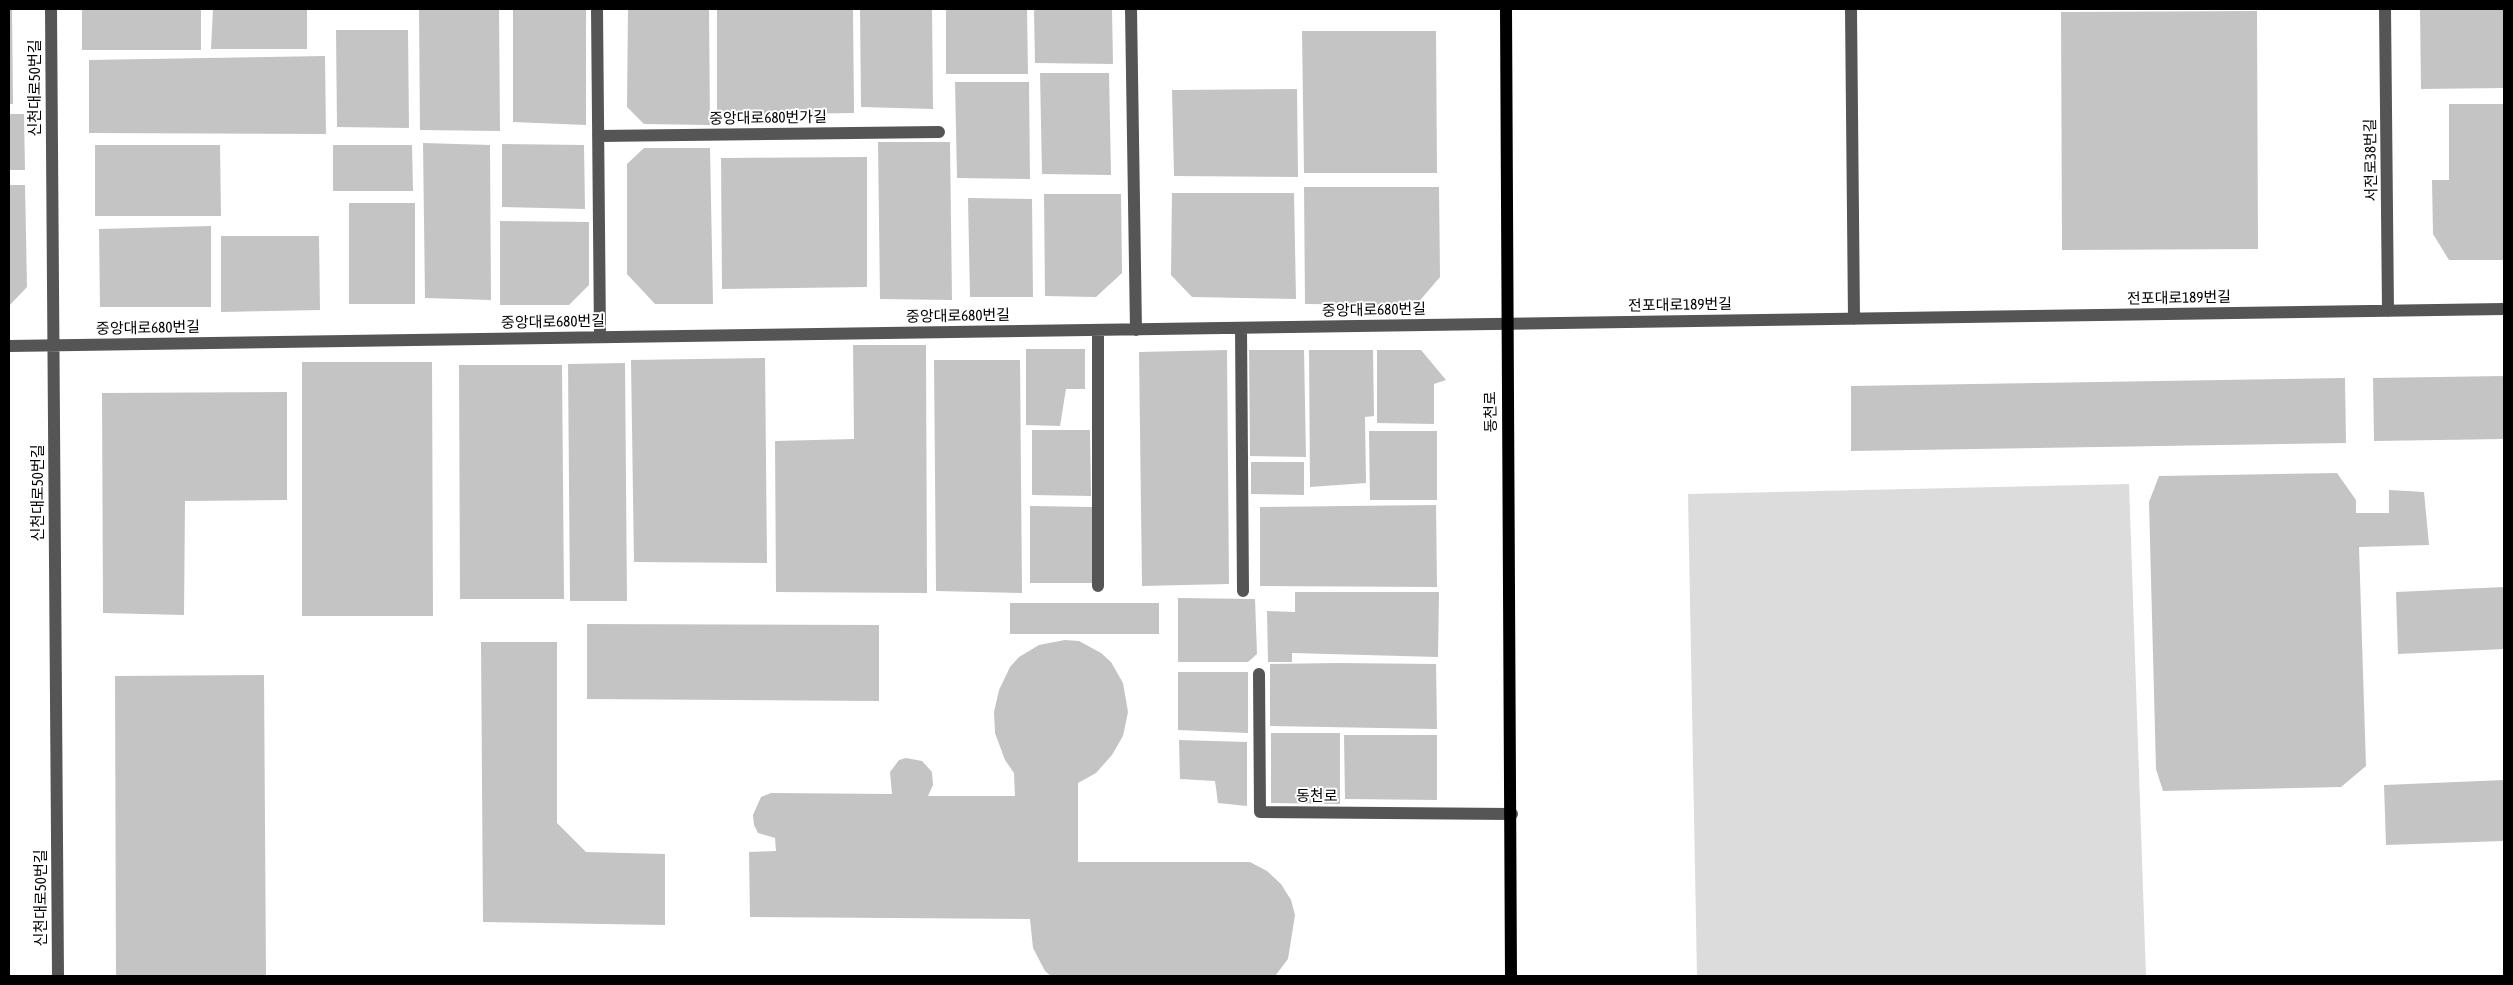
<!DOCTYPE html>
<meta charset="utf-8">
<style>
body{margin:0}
#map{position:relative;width:2513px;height:985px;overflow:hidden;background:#fff;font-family:"Asap Condensed",sans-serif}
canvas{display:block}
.frame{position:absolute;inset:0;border:10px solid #000;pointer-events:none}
</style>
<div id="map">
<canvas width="2513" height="985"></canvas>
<div class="frame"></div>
</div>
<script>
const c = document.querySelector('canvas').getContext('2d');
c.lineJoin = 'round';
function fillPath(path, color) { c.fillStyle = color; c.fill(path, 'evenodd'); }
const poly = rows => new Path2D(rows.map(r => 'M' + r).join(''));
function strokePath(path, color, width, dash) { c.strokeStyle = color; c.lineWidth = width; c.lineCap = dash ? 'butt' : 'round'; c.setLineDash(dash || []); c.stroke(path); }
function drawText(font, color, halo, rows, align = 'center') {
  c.font = font + ' "Asap Condensed","Noto Sans KR",sans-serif'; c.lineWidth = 4; c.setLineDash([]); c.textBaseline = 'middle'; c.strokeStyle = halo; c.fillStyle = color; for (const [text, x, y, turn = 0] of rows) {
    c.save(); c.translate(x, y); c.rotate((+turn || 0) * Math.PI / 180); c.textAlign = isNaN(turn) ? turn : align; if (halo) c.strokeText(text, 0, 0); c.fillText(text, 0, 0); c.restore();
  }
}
const green = poly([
 [2129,484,2146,976,1697,976,1688,494]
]);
const building = poly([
 [9,9,12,9,13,104,9,104],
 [82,9,201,9,201,50,82,50],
 [213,9,307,9,307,49,211,49],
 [419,9,499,9,500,131,420,130],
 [513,9,586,9,586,125,513,122],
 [628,9,709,9,710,125,644,124,627,107],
 [717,9,853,9,854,113,717,115],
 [860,9,932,9,933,109,861,107],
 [946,9,1027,9,1028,74,946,74],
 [1034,9,1112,9,1113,64,1035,63],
 [2420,9,2504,9,2504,88,2421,89],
 [2257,11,2258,249,2062,250,2061,12],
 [336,30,408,30,409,128,337,127],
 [1302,31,1436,31,1437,173,1304,173],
 [325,56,326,134,89,133,89,60],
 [1040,73,1109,73,1111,175,1042,174],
 [955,82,1029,82,1030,179,957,178],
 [1297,89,1298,177,1174,176,1172,90],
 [2449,104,2504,104,2504,260,2449,260,2433,234,2432,180,2449,180],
 [9,114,24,114,25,170,9,170],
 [878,142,950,142,952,300,880,299],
 [423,143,490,145,491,300,425,298],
 [502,144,584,145,585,209,502,207],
 [95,145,220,145,221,216,95,216],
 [333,145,412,145,413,191,333,191],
 [644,148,710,148,713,304,655,304,627,274,627,164],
 [867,157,867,287,722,289,721,158],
 [9,185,25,185,27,287,9,306],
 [1304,187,1439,187,1440,277,1416,305,1305,304],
 [1172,193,1294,193,1296,299,1192,297,1171,275],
 [1044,194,1121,194,1122,273,1096,297,1045,296],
 [968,198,1032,199,1033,297,970,297],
 [349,203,415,203,415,304,349,304],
 [500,221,589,222,589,285,569,305,500,305],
 [211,226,211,307,100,307,99,229],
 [221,236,319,236,320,310,221,312],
 [853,345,926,345,927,593,776,592,775,441,854,439],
 [1026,349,1085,349,1085,389,1066,389,1060,426,1026,425],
 [1227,350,1229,584,1142,586,1139,352],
 [1249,350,1304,350,1306,457,1250,456],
 [1309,350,1373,350,1374,416,1365,417,1366,483,1310,487],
 [1377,350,1421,350,1446,380,1434,384,1434,424,1377,423],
 [765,358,767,563,634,562,631,360],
 [934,360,1020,360,1022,593,936,591],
 [302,362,432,362,433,616,302,616],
 [625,363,627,601,570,601,568,364],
 [459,365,562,365,564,599,460,599],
 [2504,376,2504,439,2374,441,2373,378],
 [2345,378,2346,443,1851,451,1851,386],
 [287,392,287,500,185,501,184,615,103,613,102,393],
 [1032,430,1090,430,1091,496,1032,495],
 [1369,431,1437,431,1437,500,1370,500],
 [1251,462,1304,462,1304,495,1251,494],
 [2337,473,2356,500,2356,513,2389,513,2389,490,2424,492,2429,545,2359,547,2366,766,2341,787,2163,791,2156,769,2149,502,2159,476],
 [1436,505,1437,587,1260,586,1260,507],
 [1030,506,1092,507,1092,583,1030,583],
 [2504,587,2504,649,2398,654,2396,592],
 [1295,592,1439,592,1438,657,1292,653,1292,662,1268,662,1267,611,1295,612],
 [1178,598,1255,599,1257,654,1248,662,1178,662],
 [1010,603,1159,603,1159,634,1010,634],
 [587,624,879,625,879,701,587,699],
 [1065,640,1079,641,1101,653,1111,662,1123,683,1128,712,1123,736,1112,755,1096,773,1078,783,1078,862,1250,862,1267,871,1281,884,1291,900,1295,915,1288,959,1275,976,1051,976,1045,971,1033,948,1030,919,750,917,749,852,776,851,775,838,758,833,754,825,753,815,761,797,771,793,892,794,890,772,899,760,906,758,922,761,932,772,933,785,928,796,1015,796,1014,773,1005,760,995,733,994,712,999,690,1010,667,1019,657,1039,645],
 [481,642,557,642,557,823,586,852,665,854,665,925,483,922],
 [1337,663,1436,664,1437,729,1270,726,1270,664],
 [1178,672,1248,672,1248,733,1178,730],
 [264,675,266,976,116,976,115,676],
 [1271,733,1340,733,1340,804,1271,803],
 [1344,735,1437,735,1437,800,1345,799],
 [1179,740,1247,742,1247,806,1218,803,1215,781,1180,779],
 [2504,780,2504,841,2386,845,2384,785]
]);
const minor = poly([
 [51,9,58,976],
 [597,9,600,337],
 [1131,9,1136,330],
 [1851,9,1854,319],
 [2385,9,2388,311],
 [598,136,939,132],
 [1241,328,1243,591],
 [1098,330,1098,586],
 [9,346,2504,309],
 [1259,674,1260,812,1512,814]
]);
const major = poly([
 [1506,9,1511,976]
]);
const streetNames = [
 ["신천대로50번길",35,88,-90],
 ["중앙대로680번가길",768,118,-1],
 ["서전로38번길",2371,160,-91],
 ["전포대로189번길",2179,298,-1],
 ["전포대로189번길",1680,305,-1],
 ["중앙대로680번길",1374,310,-1],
 ["중앙대로680번길",958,316,-1],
 ["중앙대로680번길",553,322,-1],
 ["중앙대로680번길",148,328,-1],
 ["동천로",1491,412,-91],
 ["신천대로50번길",38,493,-90],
 ["동천로",1317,796],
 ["신천대로50번길",41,898,-90]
];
fillPath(green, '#dcdcdc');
fillPath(building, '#c4c4c4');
strokePath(minor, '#555', 12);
strokePath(major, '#000', 12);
drawText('15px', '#000', '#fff', streetNames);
</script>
